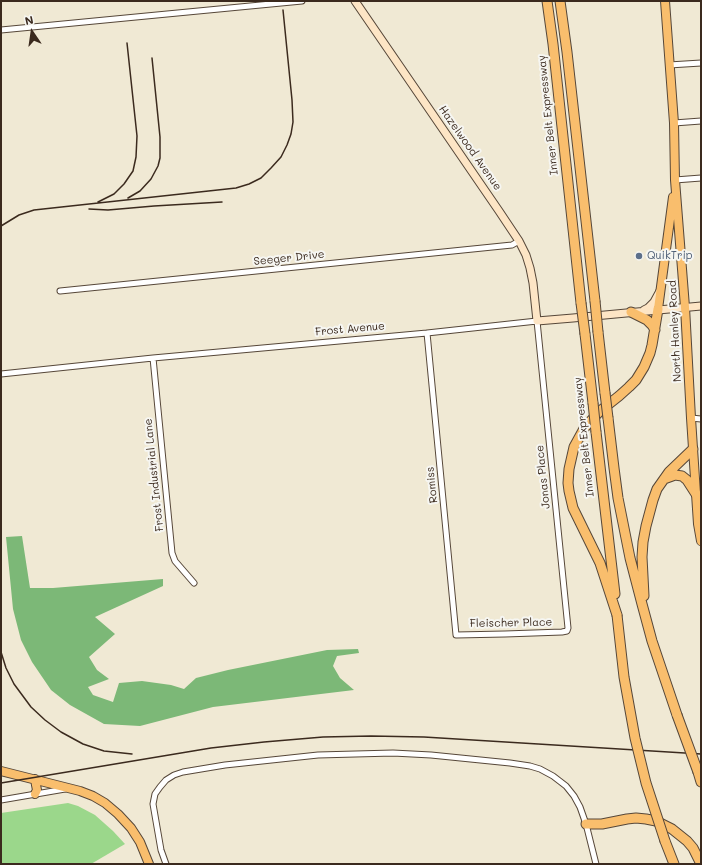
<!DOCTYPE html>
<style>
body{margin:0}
#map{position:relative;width:702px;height:865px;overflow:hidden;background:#f0e9d4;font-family:Mali,sans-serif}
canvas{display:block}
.frame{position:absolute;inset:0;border:2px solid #3b2a1e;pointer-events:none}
.north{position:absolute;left:12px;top:12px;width:40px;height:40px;-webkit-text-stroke:3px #f6f6f2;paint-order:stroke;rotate:347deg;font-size:11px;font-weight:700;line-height:16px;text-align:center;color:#3b2a1e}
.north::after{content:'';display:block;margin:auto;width:14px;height:18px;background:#3b2a1e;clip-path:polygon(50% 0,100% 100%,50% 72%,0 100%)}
</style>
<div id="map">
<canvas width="702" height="865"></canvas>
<div class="frame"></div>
<div class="north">N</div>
</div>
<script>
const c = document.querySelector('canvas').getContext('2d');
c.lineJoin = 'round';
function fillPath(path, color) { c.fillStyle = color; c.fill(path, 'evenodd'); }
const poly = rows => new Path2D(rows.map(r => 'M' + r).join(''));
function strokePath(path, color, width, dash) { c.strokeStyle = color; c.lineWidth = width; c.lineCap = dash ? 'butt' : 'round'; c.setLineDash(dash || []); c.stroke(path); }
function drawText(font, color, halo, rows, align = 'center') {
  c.font = font + ' Mali,sans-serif'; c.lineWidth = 4; c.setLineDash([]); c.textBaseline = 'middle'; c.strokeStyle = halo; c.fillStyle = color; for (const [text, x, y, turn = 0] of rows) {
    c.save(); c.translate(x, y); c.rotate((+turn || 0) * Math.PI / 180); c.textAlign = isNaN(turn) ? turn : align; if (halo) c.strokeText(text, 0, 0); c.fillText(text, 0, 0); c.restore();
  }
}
const green = poly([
 [68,803,78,806,95,815,113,831,125,844,91,864,1,864,1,813]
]);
const forest = poly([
 [22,536,30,588,53,588,163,579,163,586,95,617,115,634,89,657,97,670,109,679,88,687,93,695,113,702,119,683,142,681,171,685,184,689,196,678,228,670,327,650,358,649,359,653,337,656,333,666,340,678,354,690,213,707,140,726,104,724,70,705,51,690,32,662,21,640,13,609,6,537]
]);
const street = poly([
 [1,30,302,1],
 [669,65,701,63],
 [674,123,701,121],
 [675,180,701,178],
 [60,291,512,245,519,241],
 [153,358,172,553,175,561,194,583],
 [1,374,153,358,427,333,537,321,568,628,567,631,562,632,505,634,456,635,427,333],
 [691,418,701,419],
 [1,800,65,789],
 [166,864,161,850,153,804,155,794,160,787,166,780,174,775,183,772,225,765,318,755,393,753,431,755,510,763,530,766,540,769,553,776,566,786,574,796,580,807,586,824,596,864]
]);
const secondary = poly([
 [355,1,499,211,519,241,526,255,530,268,533,283,537,321,573,318,701,306],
 [644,310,648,308,654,302,660,291]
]);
const primary = poly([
 [665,1,674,123,675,180,685,307,691,418,698,524,701,541],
 [658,309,673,197],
 [1,771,80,791,93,796,105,803,118,814,131,828,140,842,149,864],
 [35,779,36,785,37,790,35,794]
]);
const highway = poly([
 [547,1,553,44,581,303],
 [560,1,567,52,595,301],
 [631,312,647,320,652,325,655,330],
 [598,332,605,393],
 [585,334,593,403],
 [608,418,614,468,618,498,630,558,642,604,652,641,677,715],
 [596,432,615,594],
 [664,479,675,475,682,476,687,480,696,494],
 [644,596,642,557,643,542,646,526,653,500,657,489,669,472,693,449],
 [617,615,600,563,573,508,569,491,568,483,569,469,574,447,585,427,600,411,619,396,629,387,636,380,644,367,650,353,652,345,658,309],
 [698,772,701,782],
 [586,824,602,824,627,819,636,818,646,819,656,821,672,829,687,841,693,848,701,864],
 [665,841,674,864]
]);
const rail = poly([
 [128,198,140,191,151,179,158,166,160,158,160,137,152,58],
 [98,202,114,194,124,184,133,171,136,157,137,136,127,43],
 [89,209,108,210,154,206,222,202],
 [1,226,19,215,34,210,236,188,249,184,261,178,271,168,281,157,287,145,291,134,293,122,292,100,283,10],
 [1,652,6,668,14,684,31,707,45,720,61,732,83,744,104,751,132,754],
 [1,783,211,748,264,742,323,737,371,736,424,737,701,754]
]);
const highwayBridge = poly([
 [595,301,598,332],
 [581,303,585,334],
 [605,393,608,418],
 [593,403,596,432],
 [617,615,624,677,635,738,646,783,665,841],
 [677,715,698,772]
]);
const markers = [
 [639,256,4,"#5c6f8a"]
];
const streetNames = [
 ["Inner Belt Expressway",548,115,-96],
 ["Hazelwood Avenue",470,148,55],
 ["Seeger Drive",289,258,-6],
 ["Frost Avenue",350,329,-5],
 ["North Hanley Road",675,331,-93],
 ["Inner Belt Expressway",584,437,-96],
 ["Frost Industrial Lane",154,475,-96],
 ["Jonas Place",543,477,-96],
 ["Romiss",432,485,-96],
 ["Fleischer Place",511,623,-1]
];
const serviceNames = [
 ["QuikTrip",647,256]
];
fillPath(green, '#9bd78b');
fillPath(forest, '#7cb877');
strokePath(street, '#564739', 7);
strokePath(secondary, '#564739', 9);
strokePath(primary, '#564739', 10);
strokePath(highway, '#564739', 11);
strokePath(street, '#fff', 5);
strokePath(secondary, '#fde5c5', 7);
strokePath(primary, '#f9be6d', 8);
strokePath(highway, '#f9be6d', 9);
strokePath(rail, '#3b2a1e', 1.5);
strokePath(highwayBridge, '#564739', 11, []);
strokePath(highwayBridge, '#f9be6d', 9);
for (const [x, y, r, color] of markers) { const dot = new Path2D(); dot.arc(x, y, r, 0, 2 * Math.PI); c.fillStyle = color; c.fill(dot); strokePath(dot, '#f6f6f2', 1.5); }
drawText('11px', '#3b2a1e', '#f6f6f2', streetNames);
drawText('11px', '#4e5e75', '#f6f6f2', serviceNames, 'left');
</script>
